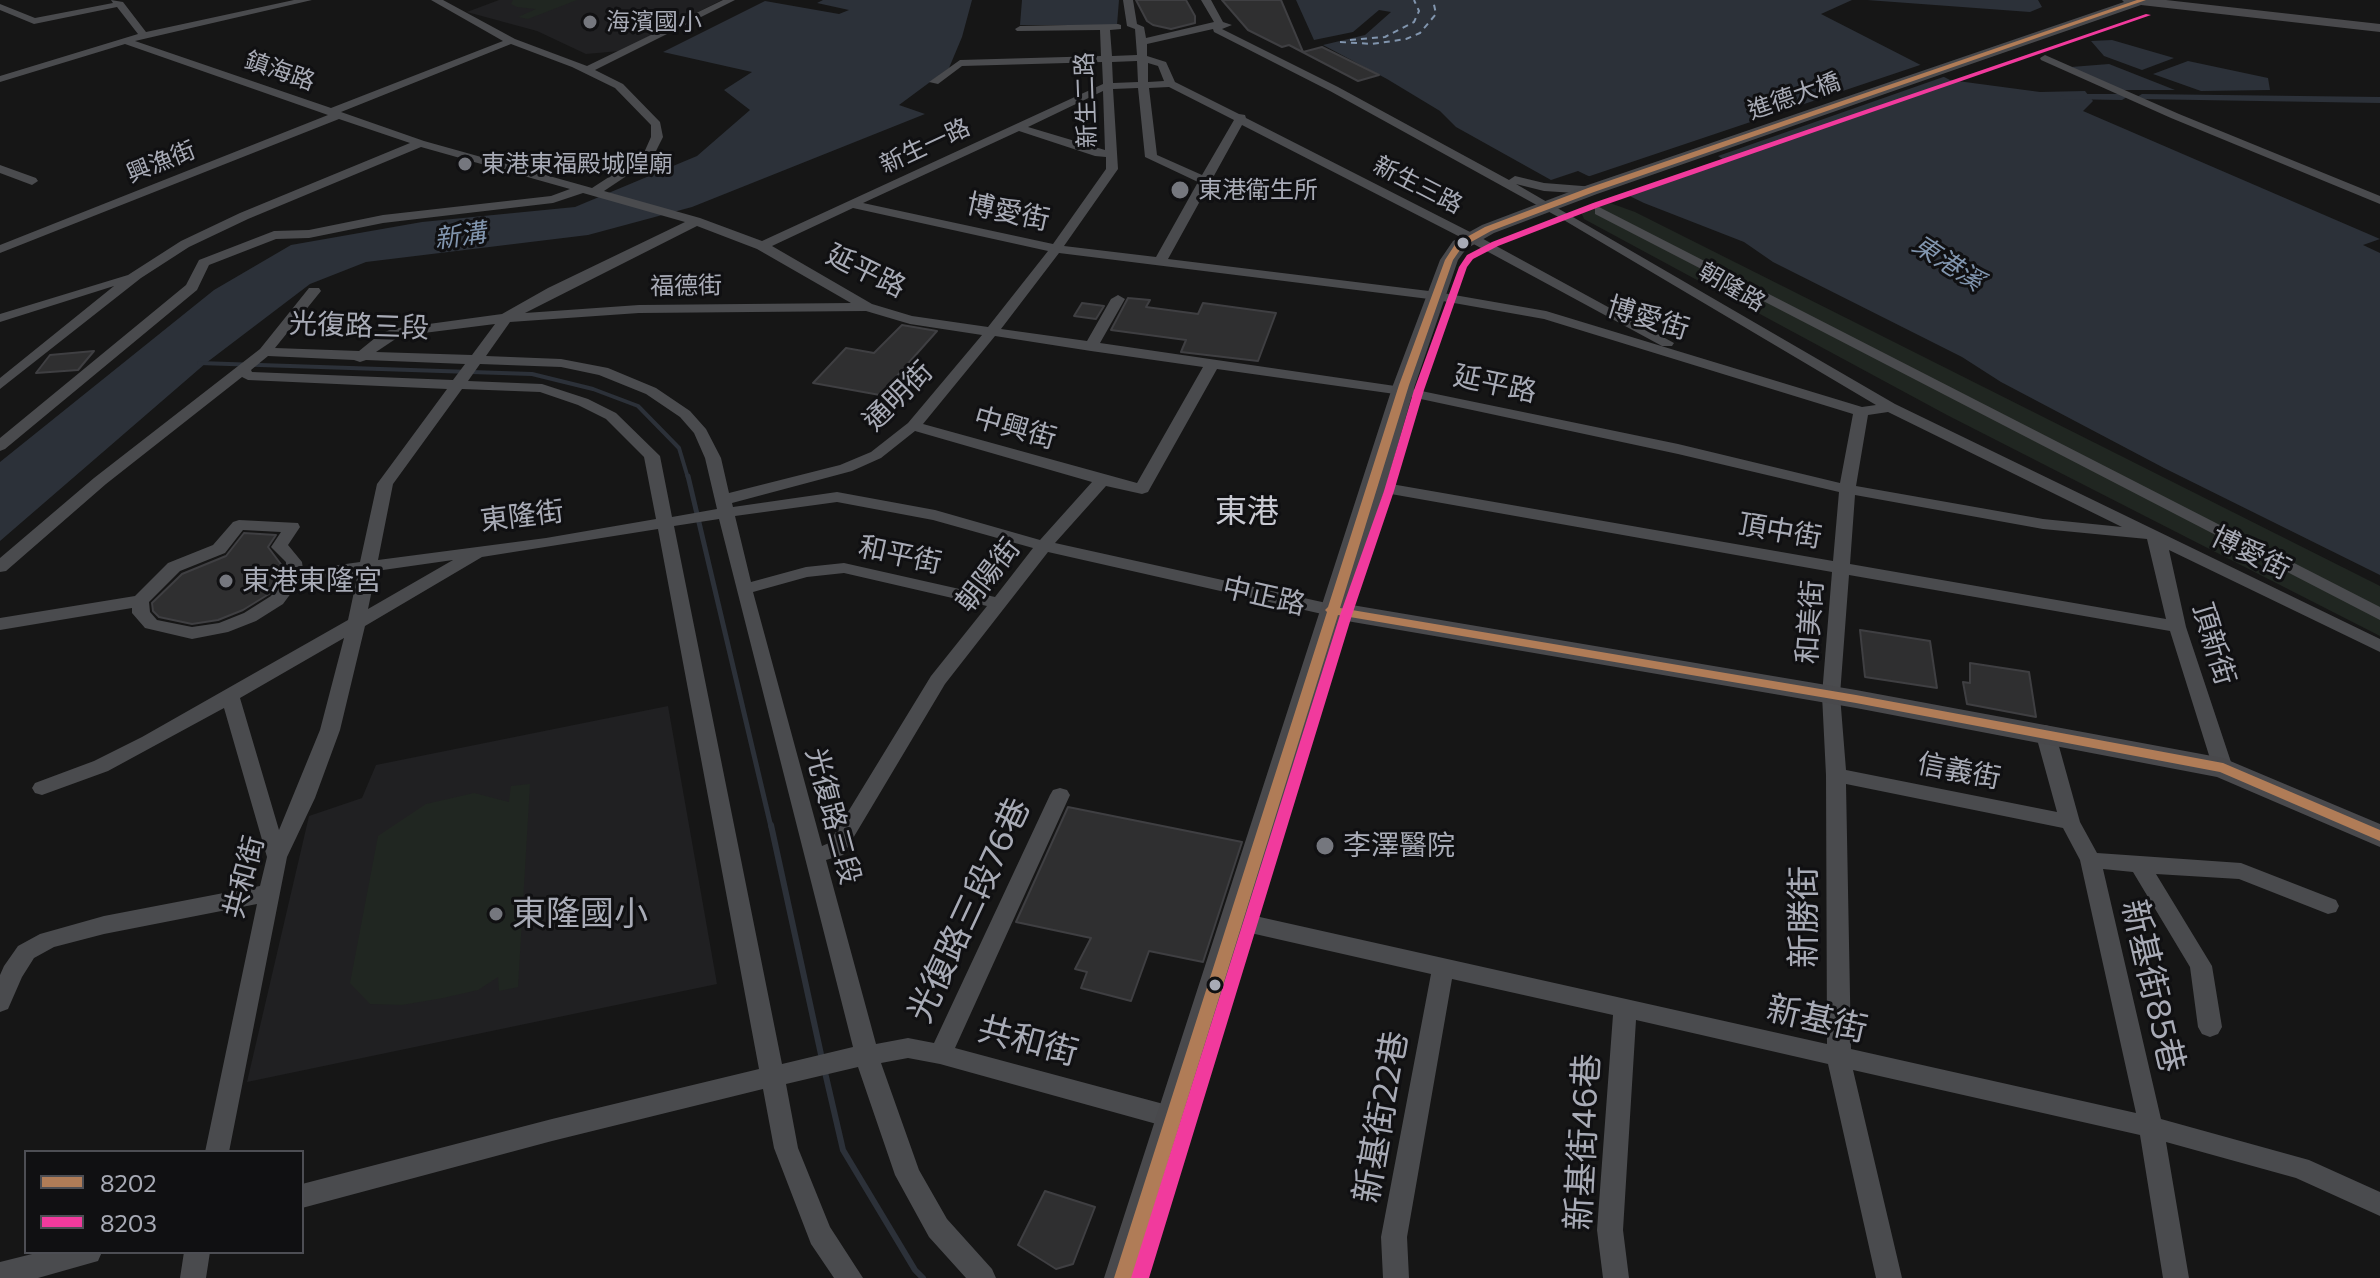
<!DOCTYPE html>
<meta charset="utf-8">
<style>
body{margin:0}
#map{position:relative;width:2380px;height:1278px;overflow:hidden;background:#161616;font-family:Commissioner,sans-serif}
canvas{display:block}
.legend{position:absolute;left:24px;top:1150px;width:280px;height:104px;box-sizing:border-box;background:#101012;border:2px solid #4d4e54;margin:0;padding:10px 14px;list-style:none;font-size:24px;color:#a8abb6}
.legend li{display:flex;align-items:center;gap:16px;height:40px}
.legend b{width:40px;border:2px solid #4d4e54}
</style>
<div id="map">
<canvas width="2380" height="1278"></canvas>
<ul class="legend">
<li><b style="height:10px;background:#b07c57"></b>8202</li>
<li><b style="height:10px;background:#f13a9d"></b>8203</li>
</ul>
</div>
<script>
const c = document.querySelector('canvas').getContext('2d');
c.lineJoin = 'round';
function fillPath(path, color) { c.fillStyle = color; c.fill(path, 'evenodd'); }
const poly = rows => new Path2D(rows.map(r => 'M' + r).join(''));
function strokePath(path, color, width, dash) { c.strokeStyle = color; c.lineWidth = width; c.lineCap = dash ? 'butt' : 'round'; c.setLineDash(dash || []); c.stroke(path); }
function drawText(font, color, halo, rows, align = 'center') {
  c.font = font + ' Commissioner,"Noto Sans TC",sans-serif'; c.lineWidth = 6; c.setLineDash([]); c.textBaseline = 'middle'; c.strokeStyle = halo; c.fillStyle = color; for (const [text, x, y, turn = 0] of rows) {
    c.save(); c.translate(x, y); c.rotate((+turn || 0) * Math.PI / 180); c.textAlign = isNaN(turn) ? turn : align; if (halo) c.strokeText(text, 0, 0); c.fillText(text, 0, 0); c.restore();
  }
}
const built = poly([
 [499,0,722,0,620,51,586,54,537,31,467,12],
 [668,706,717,984,247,1082,309,816,362,798,376,765]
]);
const green = poly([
 [513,0,577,0,528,19,518,17,536,9,517,7,511,4],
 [1610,203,1635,212,2380,586,2380,636,1947,415,1584,219,1581,212],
 [530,784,518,987,499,991,498,977,478,990,443,998,402,1005,370,1004,350,983,378,836,426,804,474,793,509,802,511,786]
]);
const water = poly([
 [823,0,972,0,962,37,949,68,899,105,925,114,692,207,588,235,366,262,310,284,206,363,0,541,0,462,214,290,291,245,422,222,575,207,697,156,750,110,724,90,752,72,663,52,765,1,839,14,849,10,817,3],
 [1022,0,1119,0,1117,25,1020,25],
 [1296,0,1852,0,1821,14,1950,80,2040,92,2085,91,2093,101,2083,111,2380,239,2363,245,2380,253,2380,575,2164,468,2001,382,1962,357,1773,262,1744,242,1644,203,1578,171,1551,180,1456,127,1440,111,1387,79,1323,45,1365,35,1391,12,1379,10,1353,32,1314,40],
 [1867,0,2038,0,2042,7,2030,12],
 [2112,40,2174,58,2142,70,2104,56,2091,41],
 [2188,61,2268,78,2270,90,2201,91,2153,74],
 [2109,64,2175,90,2119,90,2071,67]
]);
const pier = poly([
 [1926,63,1949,75,1718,156,1724,160,1620,195,1584,178]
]);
const streamFar2 = poly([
 [199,363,532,374,593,389,638,406,679,448,688,478]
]);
const streamFar1 = poly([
 [688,476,771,827]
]);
const stream = poly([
 [771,825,822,1059],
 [824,1068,843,1150,915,1270,923,1278]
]);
const canal = poly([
 [2065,94,2122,94,2127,97,2122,100,2061,99,2060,97,2065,94],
 [2142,94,2380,97,2380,103,2138,99,2137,97,2142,94]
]);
const ferry = poly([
 [1350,40,1385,37,1414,22,1419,11,1414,0],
 [1340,42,1372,44,1406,39,1420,33,1436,14,1433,0]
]);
const building = poly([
 [1136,0,1186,0,1195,16,1195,23,1171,29,1153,25,1147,21,1136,0],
 [1222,0,1281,0,1303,52,1322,47,1379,75,1358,81,1289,45,1282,47,1248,30,1222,0],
 [1128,298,1150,300,1146,307,1198,314,1203,303,1276,313,1258,361,1181,352,1186,340,1111,330,1128,298],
 [1082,303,1104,306,1096,319,1074,316,1082,303],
 [902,325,937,331,880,395,813,383,846,348,874,353,902,325],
 [94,351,78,370,36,373,50,355,94,351],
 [244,533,276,535,268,547,283,567,283,575,269,594,243,610,218,620,192,624,159,617,153,611,152,603,182,574,226,556,244,533],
 [1860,630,1930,641,1937,688,1865,677,1860,630],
 [1970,663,2029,672,2036,717,1967,704,1963,682,1970,683,1970,663],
 [1068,807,1242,842,1203,962,1149,951,1131,1001,1081,988,1087,972,1075,969,1091,938,1016,922,1068,807],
 [1045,1191,1095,1207,1073,1264,1056,1269,1018,1245,1045,1191]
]);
const street = poly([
 [111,0,123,2,146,32,294,0,312,0,135,41,331,108,503,41,431,0,443,0,515,39,587,66,723,0,735,0,595,70,623,84,660,122,663,137,652,159,604,191,700,218,762,241,1103,84,1102,62,962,66,938,84,929,82,960,60,1101,56,1100,30,1017,31,1015,29,1020,26,1118,24,1121,25,1121,29,1110,30,1112,56,1137,55,1135,29,1127,26,1123,0,1133,0,1137,24,1144,27,1146,38,1214,22,1201,0,1211,0,1223,22,1232,25,1222,29,1338,87,1509,180,1515,176,1544,183,1595,187,1595,193,1591,194,1544,191,1516,184,1895,404,2380,639,2380,652,2169,550,2186,627,2233,768,2230,773,2223,775,2216,773,2213,768,2170,631,1849,575,1840,695,1846,770,2057,812,2035,732,2038,727,2045,725,2052,727,2055,732,2080,822,2097,853,2241,863,2336,900,2339,906,2336,912,2328,914,2239,879,2156,874,2212,966,2222,1027,2218,1034,2210,1037,2202,1034,2198,1027,2190,967,2133,872,2103,869,2161,1119,2309,1160,2380,1192,2380,1216,2296,1178,2166,1142,2189,1278,2163,1278,2140,1135,1853,1070,1902,1278,1876,1278,1828,1064,1636,1020,1623,1230,1629,1278,1603,1278,1597,1230,1613,1015,1452,979,1407,1237,1409,1278,1383,1278,1381,1237,1431,974,1233,929,1225,926,1222,920,1225,914,1233,911,1827,1044,1826,775,1822,695,1832,572,1374,491,1366,486,1374,481,1833,561,1839,492,1678,454,1402,395,1217,369,1148,492,1142,494,1106,486,1055,543,1331,604,1337,606,1340,610,1337,614,1331,616,1048,552,945,684,843,855,826,860,876,1044,908,1038,934,1043,1050,795,1053,790,1060,788,1067,790,1070,795,955,1048,1171,1106,1180,1109,1183,1117,1180,1125,1171,1128,940,1064,908,1058,881,1063,919,1170,947,1219,992,1269,996,1278,966,1278,929,1237,895,1175,858,1067,786,1084,798,1148,830,1227,863,1278,834,1278,811,1244,774,1148,763,1089,552,1141,302,1208,302,1184,552,1119,759,1069,658,529,482,557,365,626,340,730,315,798,287,857,229,1152,205,1152,257,904,104,934,54,947,34,958,22,977,8,1009,0,1012,0,975,4,966,18,946,40,934,104,916,260,886,267,857,224,708,108,771,42,795,35,793,32,788,35,783,94,761,142,737,348,620,358,573,300,581,283,604,256,621,228,632,192,639,145,628,132,613,132,608,0,630,0,618,135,596,168,563,213,545,233,522,239,520,298,523,300,527,288,545,302,562,303,570,360,562,377,484,447,389,248,380,242,377,106,484,6,571,0,572,0,558,94,478,260,349,309,288,319,288,321,291,275,348,359,351,380,334,392,329,502,314,548,288,685,222,583,193,553,203,383,223,309,238,276,239,209,265,197,290,5,449,0,451,0,438,186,285,199,260,274,231,309,230,383,215,551,196,570,189,421,147,248,219,189,247,141,278,0,389,0,378,114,286,0,322,0,314,128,275,181,241,240,213,410,143,339,119,0,253,0,245,328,115,125,44,0,82,0,76,138,34,117,7,34,24,0,10,0,4,35,18,113,3,111,0],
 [1213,29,1214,32,1330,91,1562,219,1876,405,1862,407,1546,311,1437,292,1168,259,1242,125,1468,241,1662,346,1672,346,1674,343,1476,235,1246,118,1245,115,1239,114,1175,82,1166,62,1147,56,1147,44,1213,29],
 [511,44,572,67,615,88,651,125,651,137,643,155,592,188,424,141,341,112,511,44],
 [1137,61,1138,82,1113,83,1112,62,1137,61],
 [1148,63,1158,66,1164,81,1148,82,1148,63],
 [1169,87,1234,120,1202,175,1157,155,1149,88,1169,87],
 [1138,88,1145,157,1198,182,1156,257,1064,246,1118,169,1113,89,1138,88],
 [1103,91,1105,150,1028,127,1103,91],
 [1019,131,1095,156,1106,157,1106,169,1053,244,863,203,1019,131],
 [853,208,1048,251,988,327,912,316,872,304,772,246,853,208],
 [697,226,757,249,851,303,639,305,525,313,697,226],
 [1059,253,1437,300,1544,319,1853,414,1840,483,1678,444,1402,387,1100,343,1125,299,1118,295,1111,299,1087,341,1001,329,1059,253],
 [866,311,910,324,982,335,908,423,871,452,840,465,729,493,721,458,706,429,690,411,656,388,608,368,561,359,486,356,510,322,639,313,866,311],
 [495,324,472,355,376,352,400,336,495,324],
 [995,336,1091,351,1203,367,1137,483,923,424,995,336],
 [268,356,354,360,360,362,366,360,465,364,453,380,252,372,251,370,268,356],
 [480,364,561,367,599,375,646,394,680,417,694,433,705,458,717,509,672,517,660,456,616,413,588,399,542,384,468,381,480,364],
 [462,389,540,392,578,405,606,419,644,457,656,519,546,538,378,560,393,484,462,389],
 [1888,412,2122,527,2043,519,1856,486,1868,415,1888,412],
 [915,431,1092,482,1040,540,935,510,837,492,733,507,732,503,852,471,881,458,915,431],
 [1855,495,2043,529,2147,539,2166,619,1850,564,1855,495],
 [837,502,933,520,1033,548,995,597,844,563,806,567,751,582,735,516,837,502],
 [719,519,853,1047,782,1064,674,526,719,519],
 [243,530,281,532,271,547,286,562,286,576,271,596,244,613,219,623,192,627,157,620,150,612,149,602,180,571,225,553,243,530],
 [453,560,368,609,376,571,453,560],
 [844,573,987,606,931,676,829,843,822,846,753,592,807,577,844,573],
 [344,638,320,730,279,830,240,698,344,638],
 [1846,784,2063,828,2080,860,2136,1113,1851,1049,1846,784],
 [2045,55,2179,114,2380,196,2380,204,2171,118,2041,60,2040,58,2045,55],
 [0,165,36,178,38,181,32,185,0,173,0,165],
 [1599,207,2380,607,2380,620,1595,214,1595,208,1599,207],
 [40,1252,102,1252,98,1261,38,1278,0,1278,0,1262,40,1252],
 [184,1252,210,1252,206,1278,180,1278,184,1252]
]);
const secondary = poly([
 [2122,0,2166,0,2380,24,2380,32,2141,5,1597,194,1494,233,1466,249,1458,260,1415,385,1386,486,1346,604,1856,690,2223,758,2380,824,2380,847,2217,777,1856,708,1341,620,1142,1278,1104,1278,1393,385,1440,260,1453,241,1482,225,1585,186,2124,2,2122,0]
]);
const bus1 = poly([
 [2137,0,2146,0,1594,192,1491,231,1462,247,1453,260,1409,385,1340,608,1856,695,2223,763,2380,830,2380,841,2220,772,1856,703,1338,615,1132,1278,1114,1278,1327,612,1325,610,1328,607,1399,385,1445,260,1456,243,1485,227,1588,188,2137,0]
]);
const bus2 = poly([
 [2146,14,2151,15,1599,207,1498,246,1473,259,1467,267,1424,390,1394,491,1352,615,1149,1278,1131,1278,1340,615,1384,491,1414,390,1459,267,1467,255,1492,242,1593,203,2146,14]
]);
const markers = [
 [590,22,8,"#75777e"],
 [465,164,8,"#75777e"],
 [1180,190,10,"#75777e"],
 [1463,243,7,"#a8abb6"],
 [226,581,8,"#75777e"],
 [1325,846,10,"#75777e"],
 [496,914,8,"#75777e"],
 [1215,985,7,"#a8abb6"]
];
const farPoinames = [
 ["海濱國小",606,22],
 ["東港東福殿城隍廟",481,164],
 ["東港衛生所",1198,190]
];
const farStreetnames = [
 ["鎮海路",280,71,19],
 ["進德大橋",1794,96,-19],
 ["新生二路",1086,100,-92],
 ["新生一路",925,146,-25],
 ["興漁街",161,162,-22],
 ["新生三路",1418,185,27],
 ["福德街",686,286,-1],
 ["朝隆路",1732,287,30]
];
const farWaternames = [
 ["新溝",460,236,-8],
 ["東港溪",1948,263,33]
];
const streetNames = [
 ["博愛街",1008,212,12],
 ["延平路",866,271,26],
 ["博愛街",1648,318,17],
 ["光復路三段",359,326,2],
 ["延平路",1495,384,12],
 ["通明街",898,396,-45],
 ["中興街",1015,428,16],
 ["東隆街",522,516,-7],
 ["頂中街",1780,531,10],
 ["博愛街",2251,553,26],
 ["和平街",900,555,12],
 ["朝陽街",988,575,-52],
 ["中正路",1264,596,13],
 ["和美街",1810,622,-86],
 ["頂新街",2214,644,73],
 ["信義街",1959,771,11],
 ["光復路三段",833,816,75],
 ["共和街",244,877,-75]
];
const poiNames = [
 ["東港東隆宮",242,581],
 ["李澤醫院",1343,846]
];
const quarterNames = [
 ["東港",1247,511]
];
const nearStreetnames = [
 ["光復路三段76巷",969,910,-65],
 ["新勝街",1804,917,-90],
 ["新基街85巷",2153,986,77],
 ["新基街",1817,1019,13],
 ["共和街",1028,1041,15],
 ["新基街22巷",1381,1117,-80],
 ["新基街46巷",1583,1142,-87]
];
const nearPoinames = [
 ["東隆國小",512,914]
];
fillPath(built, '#202022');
fillPath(green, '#202621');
fillPath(water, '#2c3139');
fillPath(pier, '#161616');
strokePath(streamFar2, '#2c3139', 4);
strokePath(streamFar1, '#2c3139', 5);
strokePath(stream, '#2c3139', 6);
fillPath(canal, '#2c3139');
strokePath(ferry, '#8195ae', 2, [6, 5]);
fillPath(building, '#2f2f30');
strokePath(building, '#3f3f42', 2);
fillPath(street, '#4a4b4e');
fillPath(secondary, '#49494c');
fillPath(bus1, '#b07c57');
fillPath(bus2, '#f13a9d');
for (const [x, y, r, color] of markers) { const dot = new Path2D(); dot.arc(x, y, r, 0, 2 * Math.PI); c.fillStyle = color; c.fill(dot); strokePath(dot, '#101012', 3); }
drawText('24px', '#a8abb6', '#101012', farPoinames, 'left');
drawText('24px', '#a8abb6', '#101012', farStreetnames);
drawText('italic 26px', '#8195ae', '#101012', farWaternames);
drawText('28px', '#a8abb6', '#101012', streetNames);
drawText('28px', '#a8abb6', '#101012', poiNames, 'left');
drawText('32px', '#c9cad2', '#101012', quarterNames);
drawText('34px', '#a8abb6', '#101012', nearStreetnames);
drawText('34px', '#a8abb6', '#101012', nearPoinames, 'left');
</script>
